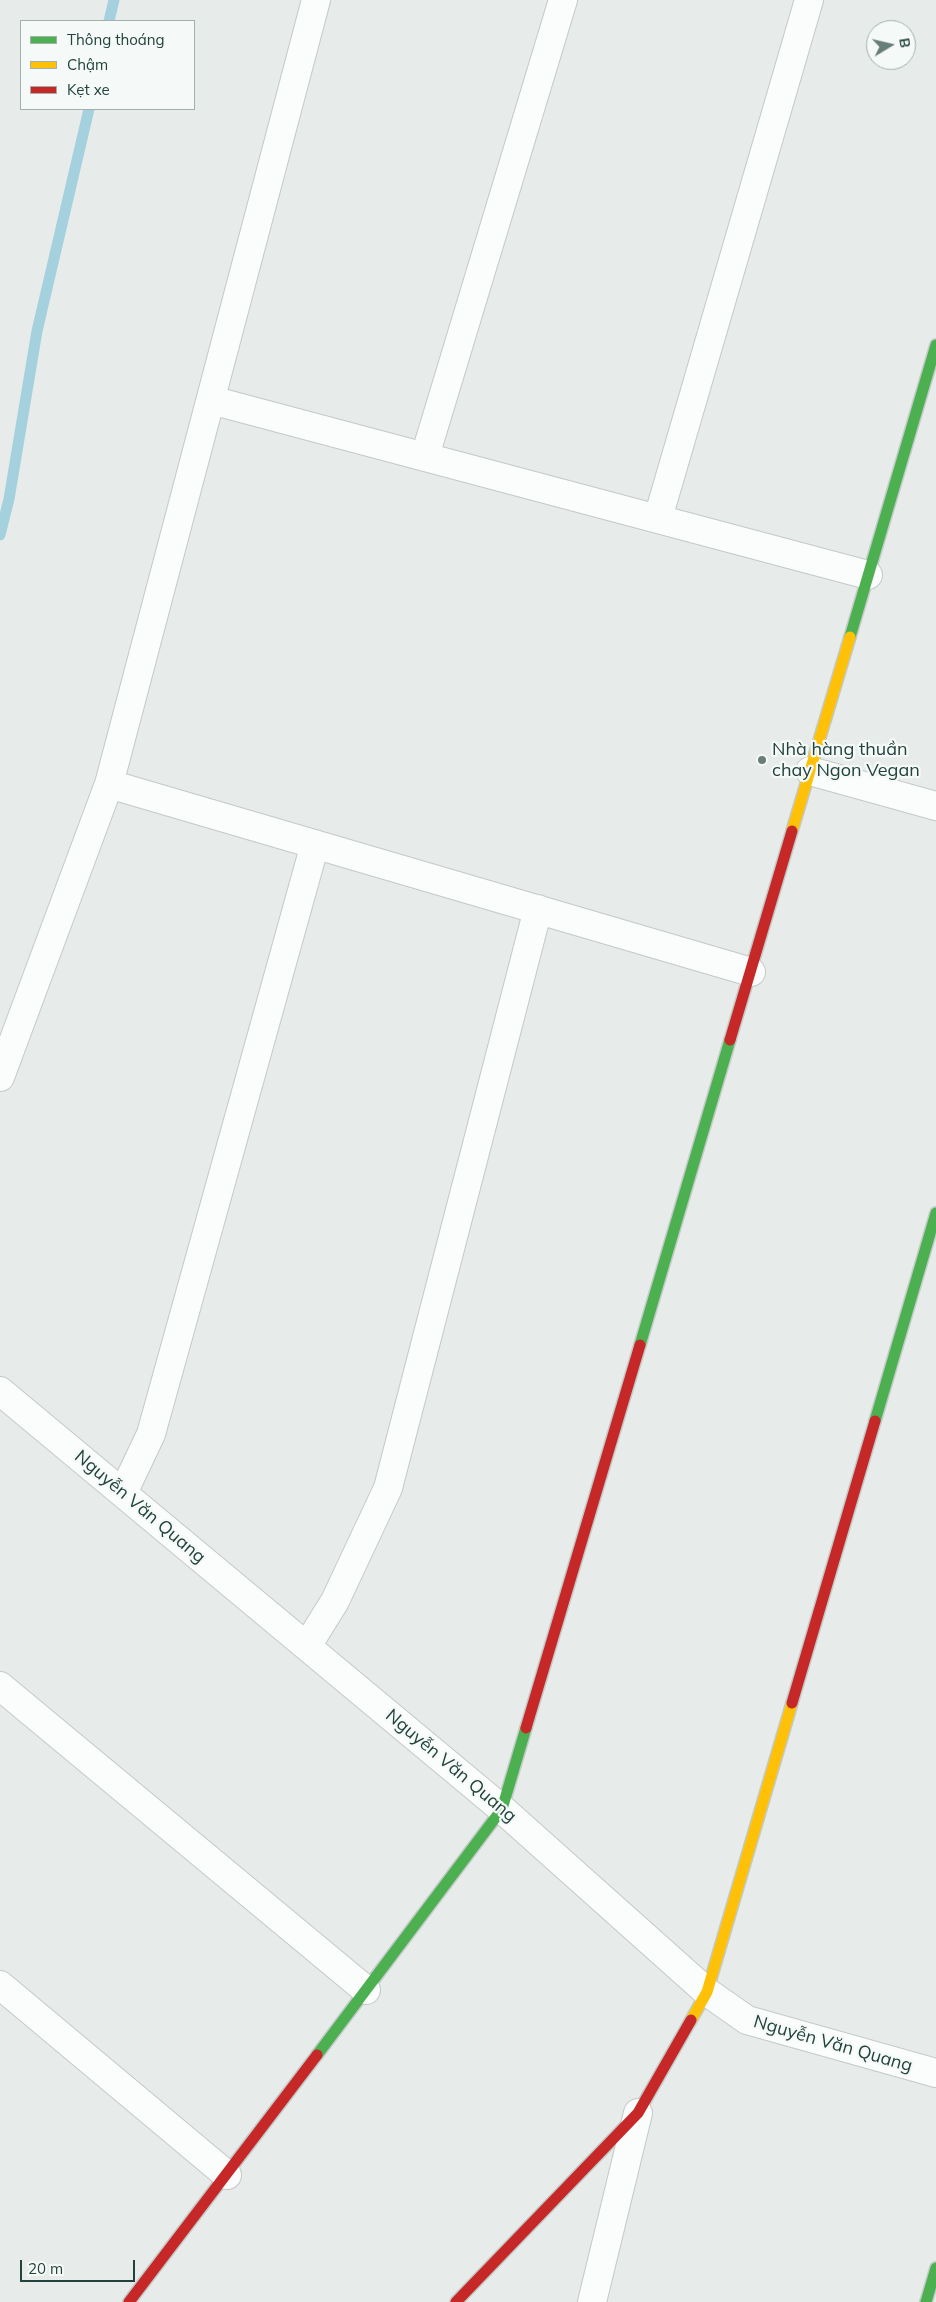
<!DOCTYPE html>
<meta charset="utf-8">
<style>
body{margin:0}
#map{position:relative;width:936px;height:2302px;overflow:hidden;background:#e7ecea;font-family:Mulish,sans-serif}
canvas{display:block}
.legend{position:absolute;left:20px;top:20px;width:175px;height:90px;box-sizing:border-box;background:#f5faf8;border:1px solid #a1b0ad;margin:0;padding:6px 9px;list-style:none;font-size:15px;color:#22423c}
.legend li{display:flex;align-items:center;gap:10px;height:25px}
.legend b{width:25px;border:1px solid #a1b0ad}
.north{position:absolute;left:866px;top:20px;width:50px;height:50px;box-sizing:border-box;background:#f5faf8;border:1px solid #a1b0ad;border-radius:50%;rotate:81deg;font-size:14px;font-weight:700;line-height:20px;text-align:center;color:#22423c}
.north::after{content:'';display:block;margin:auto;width:18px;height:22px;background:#677e79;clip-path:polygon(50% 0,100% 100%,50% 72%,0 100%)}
.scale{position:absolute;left:20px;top:2260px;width:115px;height:22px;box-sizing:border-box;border:2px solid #22423c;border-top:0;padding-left:6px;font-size:15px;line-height:18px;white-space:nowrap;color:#22423c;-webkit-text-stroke:4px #f5faf8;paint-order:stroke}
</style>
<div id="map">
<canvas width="936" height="2302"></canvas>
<ul class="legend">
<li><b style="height:6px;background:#4caf50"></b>Thông thoáng</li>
<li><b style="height:6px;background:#ffc107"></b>Chậm</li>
<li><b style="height:6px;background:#c62828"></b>Kẹt xe</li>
</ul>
<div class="north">B</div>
<div class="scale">20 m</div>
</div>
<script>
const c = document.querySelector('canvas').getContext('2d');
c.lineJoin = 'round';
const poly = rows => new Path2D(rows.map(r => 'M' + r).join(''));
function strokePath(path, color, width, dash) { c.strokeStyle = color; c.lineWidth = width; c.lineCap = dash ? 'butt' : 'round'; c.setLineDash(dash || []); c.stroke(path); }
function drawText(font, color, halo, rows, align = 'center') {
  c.font = font + ' Mulish,sans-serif'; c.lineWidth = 4.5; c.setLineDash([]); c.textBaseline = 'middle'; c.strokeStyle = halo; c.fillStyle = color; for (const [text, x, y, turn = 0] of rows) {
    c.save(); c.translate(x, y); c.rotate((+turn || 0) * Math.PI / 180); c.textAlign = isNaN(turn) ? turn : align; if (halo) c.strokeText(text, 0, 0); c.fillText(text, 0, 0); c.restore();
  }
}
const stream = poly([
 [109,21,114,0],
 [0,535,9,499,37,331,89,109]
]);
const street = poly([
 [211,400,868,575],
 [425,456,563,0],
 [658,518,809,0],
 [810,771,936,806],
 [109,784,751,972],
 [0,1077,109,784,316,0],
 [0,1391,502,1809,707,1992,747,2020,936,2073],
 [123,1493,151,1434,315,844],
 [307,1646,335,1601,388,1488,538,909],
 [0,1686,366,1990],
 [0,1985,227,2175],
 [592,2302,638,2113]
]);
const fast = poly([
 [850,637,936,345],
 [640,1345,730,1040],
 [875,1421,936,1213],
 [317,2055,502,1809,526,1728],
 [926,2302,936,2268]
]);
const slow = poly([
 [792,831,850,637],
 [691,2020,707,1992,792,1703]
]);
const jam = poly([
 [730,1040,792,831],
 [792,1703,875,1421],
 [526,1728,640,1345],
 [129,2302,317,2055],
 [456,2302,638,2113,691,2020]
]);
const markers = [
 [762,760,5,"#677e79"]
];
const poiNames = [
 ["Nhà hàng thuần",772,750],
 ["chay Ngon Vegan",772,771]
];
const streetNames = [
 ["Nguyễn Văn Quang",140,1507,40],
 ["Nguyễn Văn Quang",451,1766,40],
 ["Nguyễn Văn Quang",833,2044,16]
];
strokePath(stream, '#a4d1dd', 11);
strokePath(street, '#c4c9c7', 30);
strokePath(fast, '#c2cac7', 14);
strokePath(slow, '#c2cac7', 14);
strokePath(jam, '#c2cac7', 14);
strokePath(street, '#fbfcfc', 28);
strokePath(fast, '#4caf50', 11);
strokePath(slow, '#ffc107', 11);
strokePath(jam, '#c62828', 11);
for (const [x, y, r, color] of markers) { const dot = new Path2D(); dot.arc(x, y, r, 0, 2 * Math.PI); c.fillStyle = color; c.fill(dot); strokePath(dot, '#f5faf8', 2); }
drawText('18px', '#22423c', '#f5faf8', poiNames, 'left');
drawText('18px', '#22423c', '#f5faf8', streetNames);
</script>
